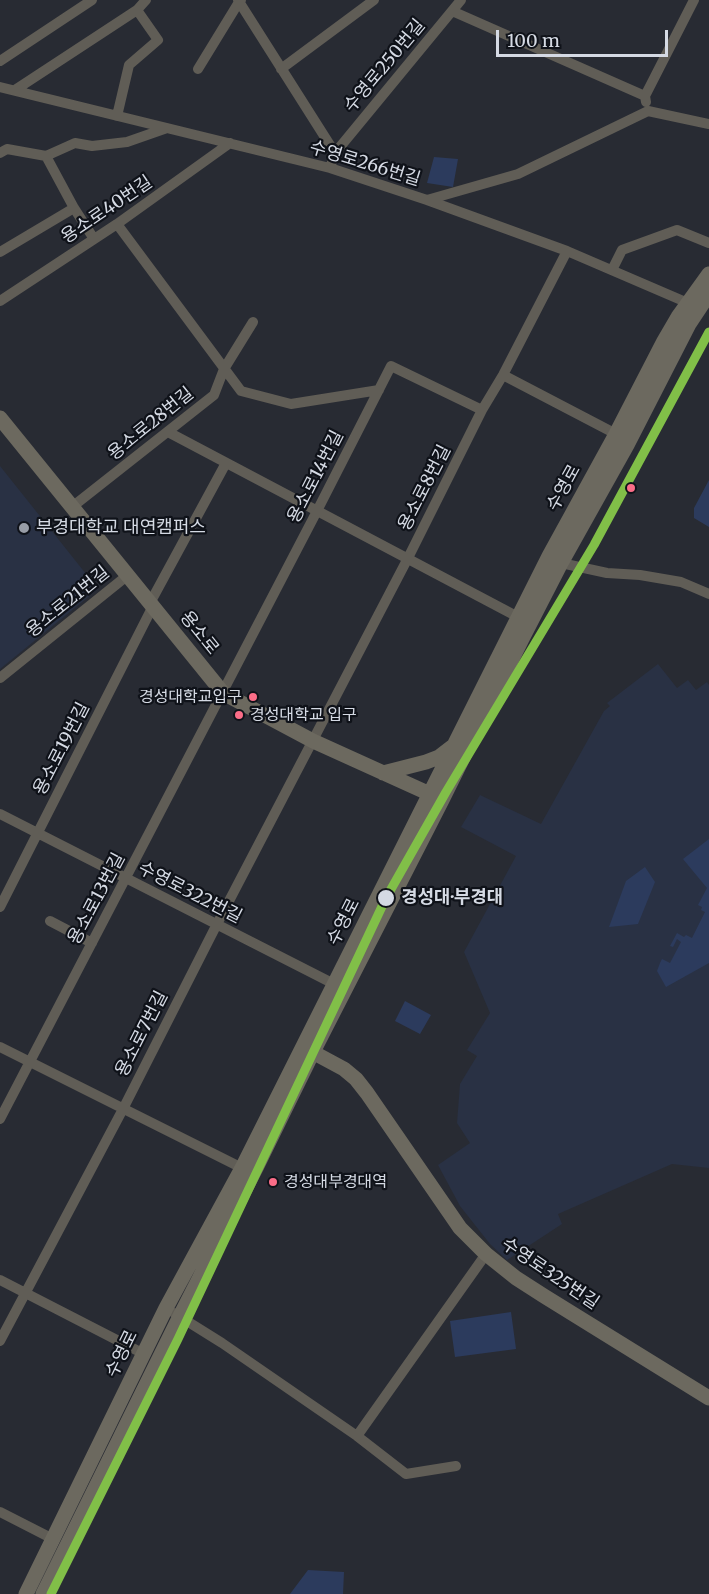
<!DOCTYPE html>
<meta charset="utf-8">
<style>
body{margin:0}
#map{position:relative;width:709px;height:1594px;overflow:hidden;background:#282b33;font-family:Merriweather,serif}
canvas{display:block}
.scale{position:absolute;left:496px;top:30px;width:172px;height:27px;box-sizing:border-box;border:3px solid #d5dae4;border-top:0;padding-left:8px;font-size:18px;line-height:21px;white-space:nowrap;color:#d5dae4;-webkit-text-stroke:4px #0f1219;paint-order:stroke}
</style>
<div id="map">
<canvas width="709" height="1594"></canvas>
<div class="scale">100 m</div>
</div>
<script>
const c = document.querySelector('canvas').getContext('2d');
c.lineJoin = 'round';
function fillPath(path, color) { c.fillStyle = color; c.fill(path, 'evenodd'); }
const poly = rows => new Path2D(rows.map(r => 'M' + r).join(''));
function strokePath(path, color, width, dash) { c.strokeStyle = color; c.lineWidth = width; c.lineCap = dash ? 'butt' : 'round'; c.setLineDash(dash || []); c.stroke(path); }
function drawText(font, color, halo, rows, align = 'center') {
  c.font = font + ' Merriweather,"Noto Sans KR",serif'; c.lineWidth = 4.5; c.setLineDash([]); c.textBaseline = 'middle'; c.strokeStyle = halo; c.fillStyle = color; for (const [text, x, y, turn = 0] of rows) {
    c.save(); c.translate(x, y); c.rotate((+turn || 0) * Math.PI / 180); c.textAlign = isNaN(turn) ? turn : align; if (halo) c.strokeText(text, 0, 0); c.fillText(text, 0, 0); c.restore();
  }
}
const built = poly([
 [0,466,98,589,0,669],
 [658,664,677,688,688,680,696,690,707,682,709,685,709,1168,672,1164,558,1214,562,1224,507,1260,490,1244,460,1206,438,1165,470,1143,457,1123,460,1084,477,1056,467,1050,490,1013,464,952,516,856,461,827,480,795,541,824,604,711,610,706,607,703]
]);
const green = poly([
 [434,157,458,159,453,187,427,183],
 [709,480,709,527,694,518,694,508],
 [709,839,709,963,666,987,657,971,660,963,662,959,670,963,681,942,677,939,673,947,670,946,677,933,684,937,686,935,692,938,705,912,701,910,702,907,698,905,707,888,683,859],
 [645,867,655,882,638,924,609,927,626,881],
 [405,1001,431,1015,420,1034,395,1021],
 [511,1312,516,1349,455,1357,450,1321],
 [308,1570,344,1572,343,1594,290,1594]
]);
const street = poly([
 [238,0,335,153],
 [452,11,645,96],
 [0,61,92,0],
 [198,69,239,2,241,0],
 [281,69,374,0],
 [0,87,330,168,427,200,567,251,688,303],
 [15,90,137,10,146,0],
 [646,102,645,96,694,0],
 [117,116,129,65,158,40,137,10],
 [0,153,7,149,46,156,75,143,92,146,127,142,167,128],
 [46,156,74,208,94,239],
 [330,168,335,153,461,0],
 [427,200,518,174,648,111,709,124],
 [117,224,241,391,291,404,379,390],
 [0,252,74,208],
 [612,270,622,250,677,230,709,243],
 [0,301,117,224,230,143],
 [503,375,616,434],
 [168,432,518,617],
 [72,507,214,395,224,369,253,322],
 [561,563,607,573,640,575,681,582,709,594],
 [150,603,226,463],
 [0,678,128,575],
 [0,814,334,984],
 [0,907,153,606],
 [50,921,92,943],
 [0,1047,242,1168],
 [0,1119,317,511,391,366,482,410],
 [0,1280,144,1354],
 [174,1313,222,1343,357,1436,406,1474,456,1466],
 [0,1341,123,1109,217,924,408,558,482,410,503,375,567,251],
 [357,1436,486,1254],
 [0,1512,53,1539]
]);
const secondary = poly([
 [0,418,223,693,313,741,430,794],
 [383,773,426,762,439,757,452,747],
 [305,1048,344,1069,356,1079,367,1093,460,1228,486,1254,516,1278,544,1296,709,1398],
 [26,1594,166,1308,242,1168,549,556,616,434,664,341,678,317,709,274],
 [43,1594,180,1316,257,1166,313,1052,442,800,522,639,561,563,627,445,689,324,709,294]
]);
const metro1 = poly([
 [51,1594,178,1339,386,898,446,792,594,545,709,332]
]);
const markers = [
 [631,488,5,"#fb6d88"],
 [24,528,6,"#989da6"],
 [253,697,5,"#fb6d88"],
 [239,715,5,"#fb6d88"],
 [386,898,9,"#d5dae4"],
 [273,1182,5,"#fb6d88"]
];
const busNames = [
 ["경성대학교입구",242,697,"right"],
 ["경성대학교 입구",250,715],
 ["경성대부경대역",284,1182]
];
const streetNames = [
 ["수영로250번길",385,66,-50],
 ["수영로266번길",365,164,17],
 ["용소로40번길",107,210,-34],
 ["용소로28번길",151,424,-39],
 ["용소로14번길",316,477,-63],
 ["용소로8번길",425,488,-63],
 ["수영로",564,488,-61],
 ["용소로21번길",68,602,-39],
 ["용소로",199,633,51],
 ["용소로19번길",62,749,-63],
 ["수영로322번길",190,893,27],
 ["용소로13번길",97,899,-62],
 ["수영로",344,922,-63],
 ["용소로7번길",142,1034,-63],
 ["수영로325번길",550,1274,34],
 ["수영로",122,1354,-64]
];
const poiNames = [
 ["부경대학교 대연캠퍼스",36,528]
];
const stopNames = [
 ["경성대·부경대",401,898]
];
fillPath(built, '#293144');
fillPath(green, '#2c3b5d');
strokePath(street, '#605d56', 10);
strokePath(secondary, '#6c695f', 15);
strokePath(metro1, '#81bf48', 9);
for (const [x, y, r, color] of markers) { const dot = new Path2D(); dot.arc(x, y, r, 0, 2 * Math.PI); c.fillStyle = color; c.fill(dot); strokePath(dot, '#0f1219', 2); }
drawText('16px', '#d5dae4', '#0f1219', busNames, 'left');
drawText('18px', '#d5dae4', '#0f1219', streetNames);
drawText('18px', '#d5dae4', '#0f1219', poiNames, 'left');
drawText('bold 18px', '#d5dae4', '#0f1219', stopNames, 'left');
</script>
